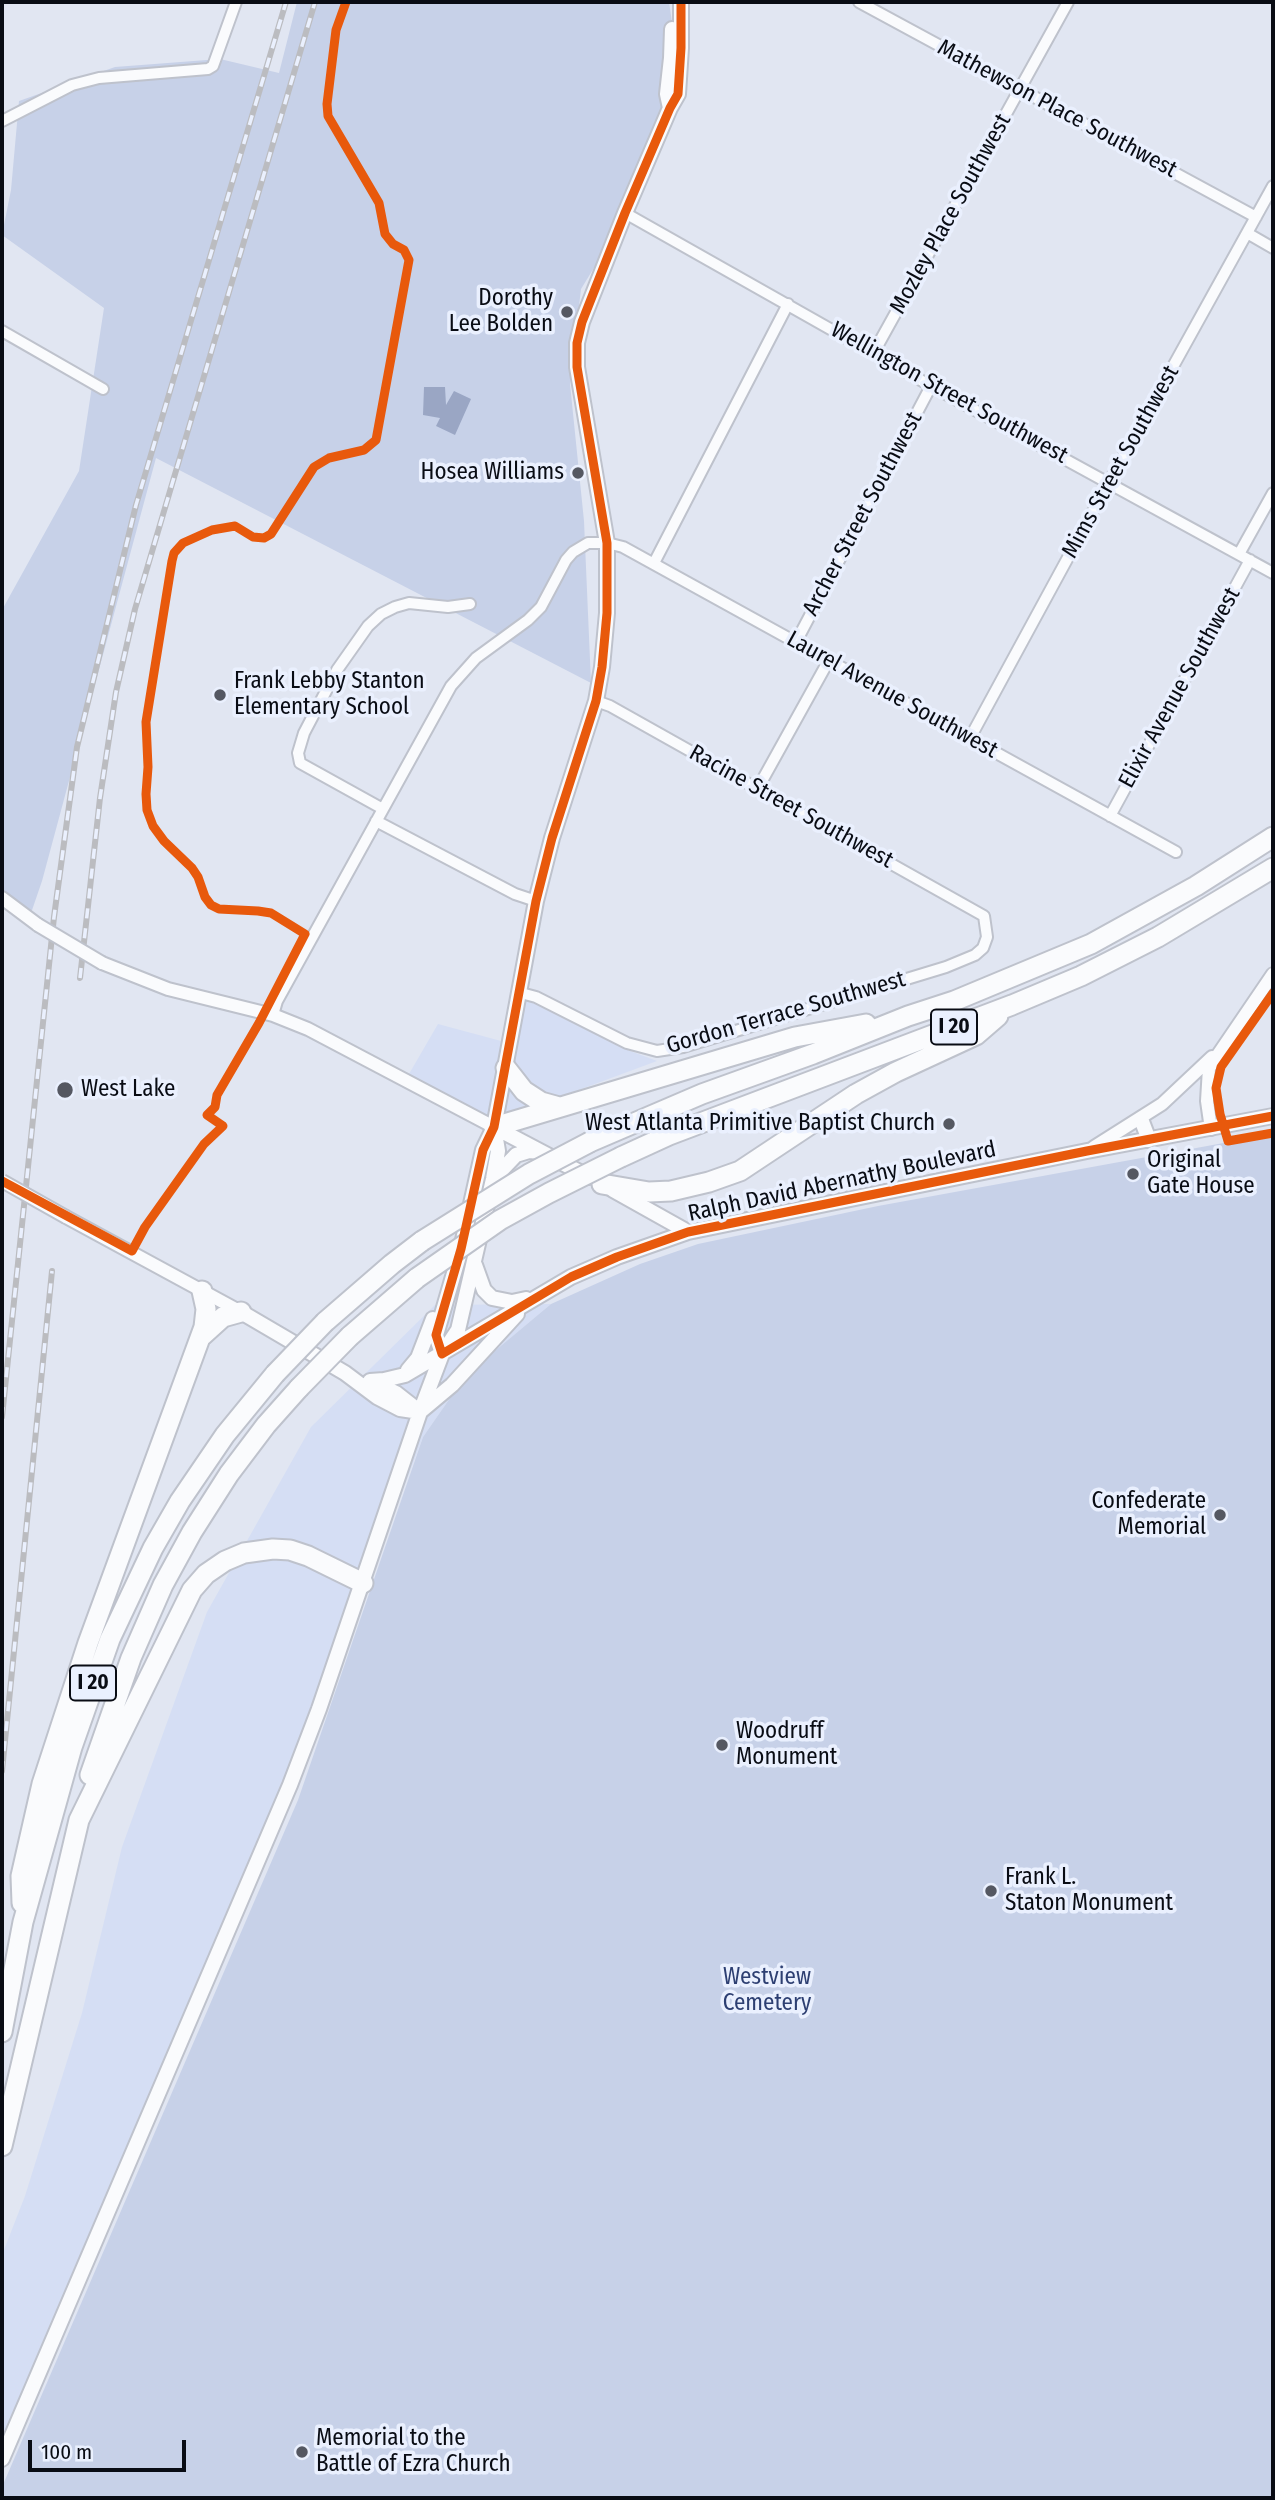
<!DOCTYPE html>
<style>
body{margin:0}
#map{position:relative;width:1275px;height:2500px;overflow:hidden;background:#e1e6f2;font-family:"Fira Sans Condensed",sans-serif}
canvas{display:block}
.frame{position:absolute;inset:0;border:4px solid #090c14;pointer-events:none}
.scale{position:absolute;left:28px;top:2440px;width:158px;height:32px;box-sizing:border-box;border:4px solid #090c14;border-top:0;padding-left:9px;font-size:21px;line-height:24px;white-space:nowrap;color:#090c14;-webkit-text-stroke:5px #eaf0fe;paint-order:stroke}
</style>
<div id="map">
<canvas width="1275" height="2500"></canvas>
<div class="frame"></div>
<div class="scale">100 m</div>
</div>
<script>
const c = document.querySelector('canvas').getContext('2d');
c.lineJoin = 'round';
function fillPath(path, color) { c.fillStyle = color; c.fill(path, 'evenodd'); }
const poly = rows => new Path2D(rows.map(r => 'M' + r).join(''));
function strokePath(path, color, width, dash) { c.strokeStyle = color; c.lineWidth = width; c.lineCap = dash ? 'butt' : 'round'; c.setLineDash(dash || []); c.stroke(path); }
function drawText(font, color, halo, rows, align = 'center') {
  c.font = font + ' "Fira Sans Condensed",sans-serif'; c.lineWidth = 7; c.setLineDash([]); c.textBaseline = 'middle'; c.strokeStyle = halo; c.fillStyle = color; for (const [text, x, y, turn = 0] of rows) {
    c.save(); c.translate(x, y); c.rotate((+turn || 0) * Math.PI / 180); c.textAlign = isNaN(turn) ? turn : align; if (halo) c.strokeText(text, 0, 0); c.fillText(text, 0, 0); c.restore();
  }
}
const built = poly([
 [510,995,533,1001,625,1049,657,1061,522,1111,489,1117,409,1074,438,1024,501,1041],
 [551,1304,466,1375,423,1437,332,1678,2,2453,2,2255,25,2196,82,2013,122,1847,207,1612,311,1427,435,1305]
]);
const green = poly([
 [297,2,669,2,682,90,648,141,608,245,581,289,570,384,584,521,591,683,156,458,42,881,30,916,2,895,2,610,79,471,104,308,2,235,11,190,19,101,115,67,220,59,279,73],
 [1273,1134,1273,2498,2,2498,2,2487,298,1800,423,1437,466,1375,551,1304,640,1264,698,1244,878,1206]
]);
const water = poly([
 [424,387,445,387,446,405,454,391,471,399,455,435,436,426,440,418,423,415]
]);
const minor = poly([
 [859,2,1256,217],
 [2,121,72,85,99,78,208,69,213,66,236,2],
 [625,213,931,386,1273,573],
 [1247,233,1273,248],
 [2,331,103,389],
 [874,352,1068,2],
 [1239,554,1273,493],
 [654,563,788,304],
 [796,642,931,386],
 [970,738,1109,482,1273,186],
 [758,788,829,660],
 [383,809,300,763,298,753,304,733,337,670,368,626,381,614,395,607,409,603,448,607,470,604],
 [1110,816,1250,560],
 [376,821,515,894,536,901],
 [521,993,536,997,627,1043,657,1051,683,1047,946,967,975,955,983,948,987,937,984,916,610,706,596,701],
 [273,1015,277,1001,451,686,476,658,528,620,541,607,566,560,573,552,588,543,607,543,623,547,1176,852]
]);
const tertiary = poly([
 [2,898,38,925],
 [102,963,168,989,273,1015,308,1029,494,1127],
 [1211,1129,1207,1101,1209,1068,1273,974],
 [1094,1147,1162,1104,1212,1057],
 [66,1217,241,1312]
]);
const secondary = poly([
 [670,108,667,94,671,58,672,29],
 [1141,1119,1149,1140],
 [494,1127,589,1177],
 [494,1178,516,1155,529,1151,540,1152],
 [613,1190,688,1232],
 [475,1265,484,1290,492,1298,512,1302,526,1299],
 [241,1312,345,1373,377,1397,400,1409,420,1412],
 [442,1354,436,1335,461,1249,483,1150,494,1127,536,901,552,838,596,701,602,667,607,613,607,543,577,367,577,343,582,322,625,213,670,108,678,94,681,48,681,2],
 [408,1370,418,1358,433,1319],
 [370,1381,384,1380,405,1375,571,1277,617,1257,688,1232,1087,1151,1273,1116],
 [371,1381,396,1393,419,1411],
 [421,1411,452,1385,517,1314],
 [2,2459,290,1785,319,1709,420,1412,442,1354,458,1330,493,1179,498,1151,494,1127]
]);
const motorway = poly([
 [506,1068,524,1091,541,1102,559,1107],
 [494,1127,795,1037,866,1024],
 [590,1142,702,1094,813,1054,908,1016,954,1001,1091,944,1196,886,1273,837],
 [621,1157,669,1135,1012,1005,1081,976,1158,937,1273,868],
 [602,1184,649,1192,671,1191,709,1182,740,1171,856,1094,896,1072,976,1035,998,1016],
 [325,1322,392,1264,422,1241],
 [202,1336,223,1317,241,1312],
 [350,1336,417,1278],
 [90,1775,131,1658,163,1585,192,1532,229,1474,266,1425,299,1388],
 [22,1903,21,1876,42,1784,88,1643,204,1327,206,1309,202,1291],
 [2,2032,23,1922,72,1747,110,1639,153,1548,180,1501,225,1435,275,1374],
 [2,2146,79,1820,192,1590,206,1574,225,1561,244,1553,273,1549,290,1550,308,1556,363,1583]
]);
const rail = poly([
 [80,978,100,798,116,692,135,609,315,2],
 [2,1417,54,917,77,747,136,505,286,2],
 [2,1771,52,1271]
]);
const tertiaryBridge = poly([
 [38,925,102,963],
 [2,1181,66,1217]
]);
const motorwayBridge = poly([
 [422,1241,529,1174,590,1142],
 [417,1278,500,1220,549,1193,621,1157],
 [275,1374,325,1322],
 [299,1388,350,1336]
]);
const cycleway = poly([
 [681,2,681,48,678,94,670,108,625,213,582,322,577,343,577,367,607,543,607,613,602,667,596,701,552,838,536,901,494,1127,483,1150,461,1249,436,1335,442,1354,571,1277,617,1257,688,1232,1087,1151,1273,1116],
 [1273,993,1221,1067,1216,1088,1220,1114,1228,1141,1273,1133],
 [2,1181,132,1251,145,1227,204,1144,223,1126,207,1115,215,1107,217,1095,259,1023,305,934,271,913,258,911,219,909,211,905,205,897,198,877,192,868,164,841,153,826,147,810,146,794,148,767,146,722,172,561,174,553,183,543,212,530,235,526,253,537,264,538,271,534,314,467,329,458,364,450,376,440,409,260,404,250,393,244,385,234,379,203,328,116,327,104,336,30,346,2]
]);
const markers = [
 [567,312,7,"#555862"],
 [578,473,7,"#555862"],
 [220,695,7,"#555862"],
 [65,1090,9,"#555862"],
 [949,1124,7,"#555862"],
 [1133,1174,7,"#555862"],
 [1220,1515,7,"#555862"],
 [722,1745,7,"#555862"],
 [991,1891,7,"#555862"],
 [302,2452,7,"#555862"]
];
const shields = [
 [954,1027,46],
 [93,1683,46]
];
const shieldNames = [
 ["I 20",954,1027],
 ["I 20",93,1683]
];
const streetNames = [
 ["Mathewson Place Southwest",1057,109,28],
 ["Mozley Place Southwest",951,214,-61],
 ["Wellington Street Southwest",949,393,29],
 ["Mims Street Southwest",1121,462,-61],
 ["Archer Street Southwest",863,514,-62],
 ["Elixir Avenue Southwest",1180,688,-61],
 ["Laurel Avenue Southwest",892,695,29],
 ["Racine Street Southwest",791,807,29],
 ["Gordon Terrace Southwest",786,1013,-16],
 ["Ralph David Abernathy Boulevard",842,1182,-12]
];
const poiNames = [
 ["Dorothy",553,299,"right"],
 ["Lee Bolden",553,325,"right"],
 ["Hosea Williams",564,473,"right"],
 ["Frank Lebby Stanton",234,682],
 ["Elementary School",234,708],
 ["West Lake",81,1090],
 ["West Atlanta Primitive Baptist Church",935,1124,"right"],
 ["Original",1147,1161],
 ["Gate House",1147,1187],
 ["Confederate",1206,1502,"right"],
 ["Memorial",1206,1528,"right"],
 ["Woodruff",736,1732],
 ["Monument",736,1758],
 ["Frank L.",1005,1878],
 ["Staton Monument",1005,1904],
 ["Memorial to the",316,2439],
 ["Battle of Ezra Church",316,2465]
];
const parkNames = [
 ["Westview",767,1978],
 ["Cemetery",767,2004]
];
fillPath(built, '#d5def4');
fillPath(green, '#c7d1e8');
fillPath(water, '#9aa6c4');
strokePath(minor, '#bec2cc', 14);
strokePath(tertiary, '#bec2cc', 16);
strokePath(secondary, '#bec2cc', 18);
strokePath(motorway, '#bec2cc', 23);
strokePath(minor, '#fafbfd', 10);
strokePath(tertiary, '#fafbfd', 12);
strokePath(secondary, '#fafbfd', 14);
strokePath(motorway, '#fafbfd', 19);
strokePath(rail, '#bbbcc0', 6);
strokePath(rail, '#eaf0fe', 3.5, [10]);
strokePath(tertiaryBridge, '#bec2cc', 16, []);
strokePath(motorwayBridge, '#bec2cc', 23, []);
strokePath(tertiaryBridge, '#fafbfd', 12);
strokePath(motorwayBridge, '#fafbfd', 19);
strokePath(cycleway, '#e8590c', 9);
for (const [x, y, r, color] of markers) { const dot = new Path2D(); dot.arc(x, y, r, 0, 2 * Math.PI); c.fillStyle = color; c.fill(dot); strokePath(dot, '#eaf0fe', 2.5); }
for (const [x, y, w] of shields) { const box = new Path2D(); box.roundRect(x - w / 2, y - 17.5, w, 35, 5); c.fillStyle = '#eaf0fe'; c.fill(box); strokePath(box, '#090c14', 2); }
drawText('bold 21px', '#090c14', null, shieldNames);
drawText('23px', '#090c14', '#eaf0fe', streetNames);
drawText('23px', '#090c14', '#eaf0fe', poiNames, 'left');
drawText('23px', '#2d3f72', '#eaf0fe', parkNames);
</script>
